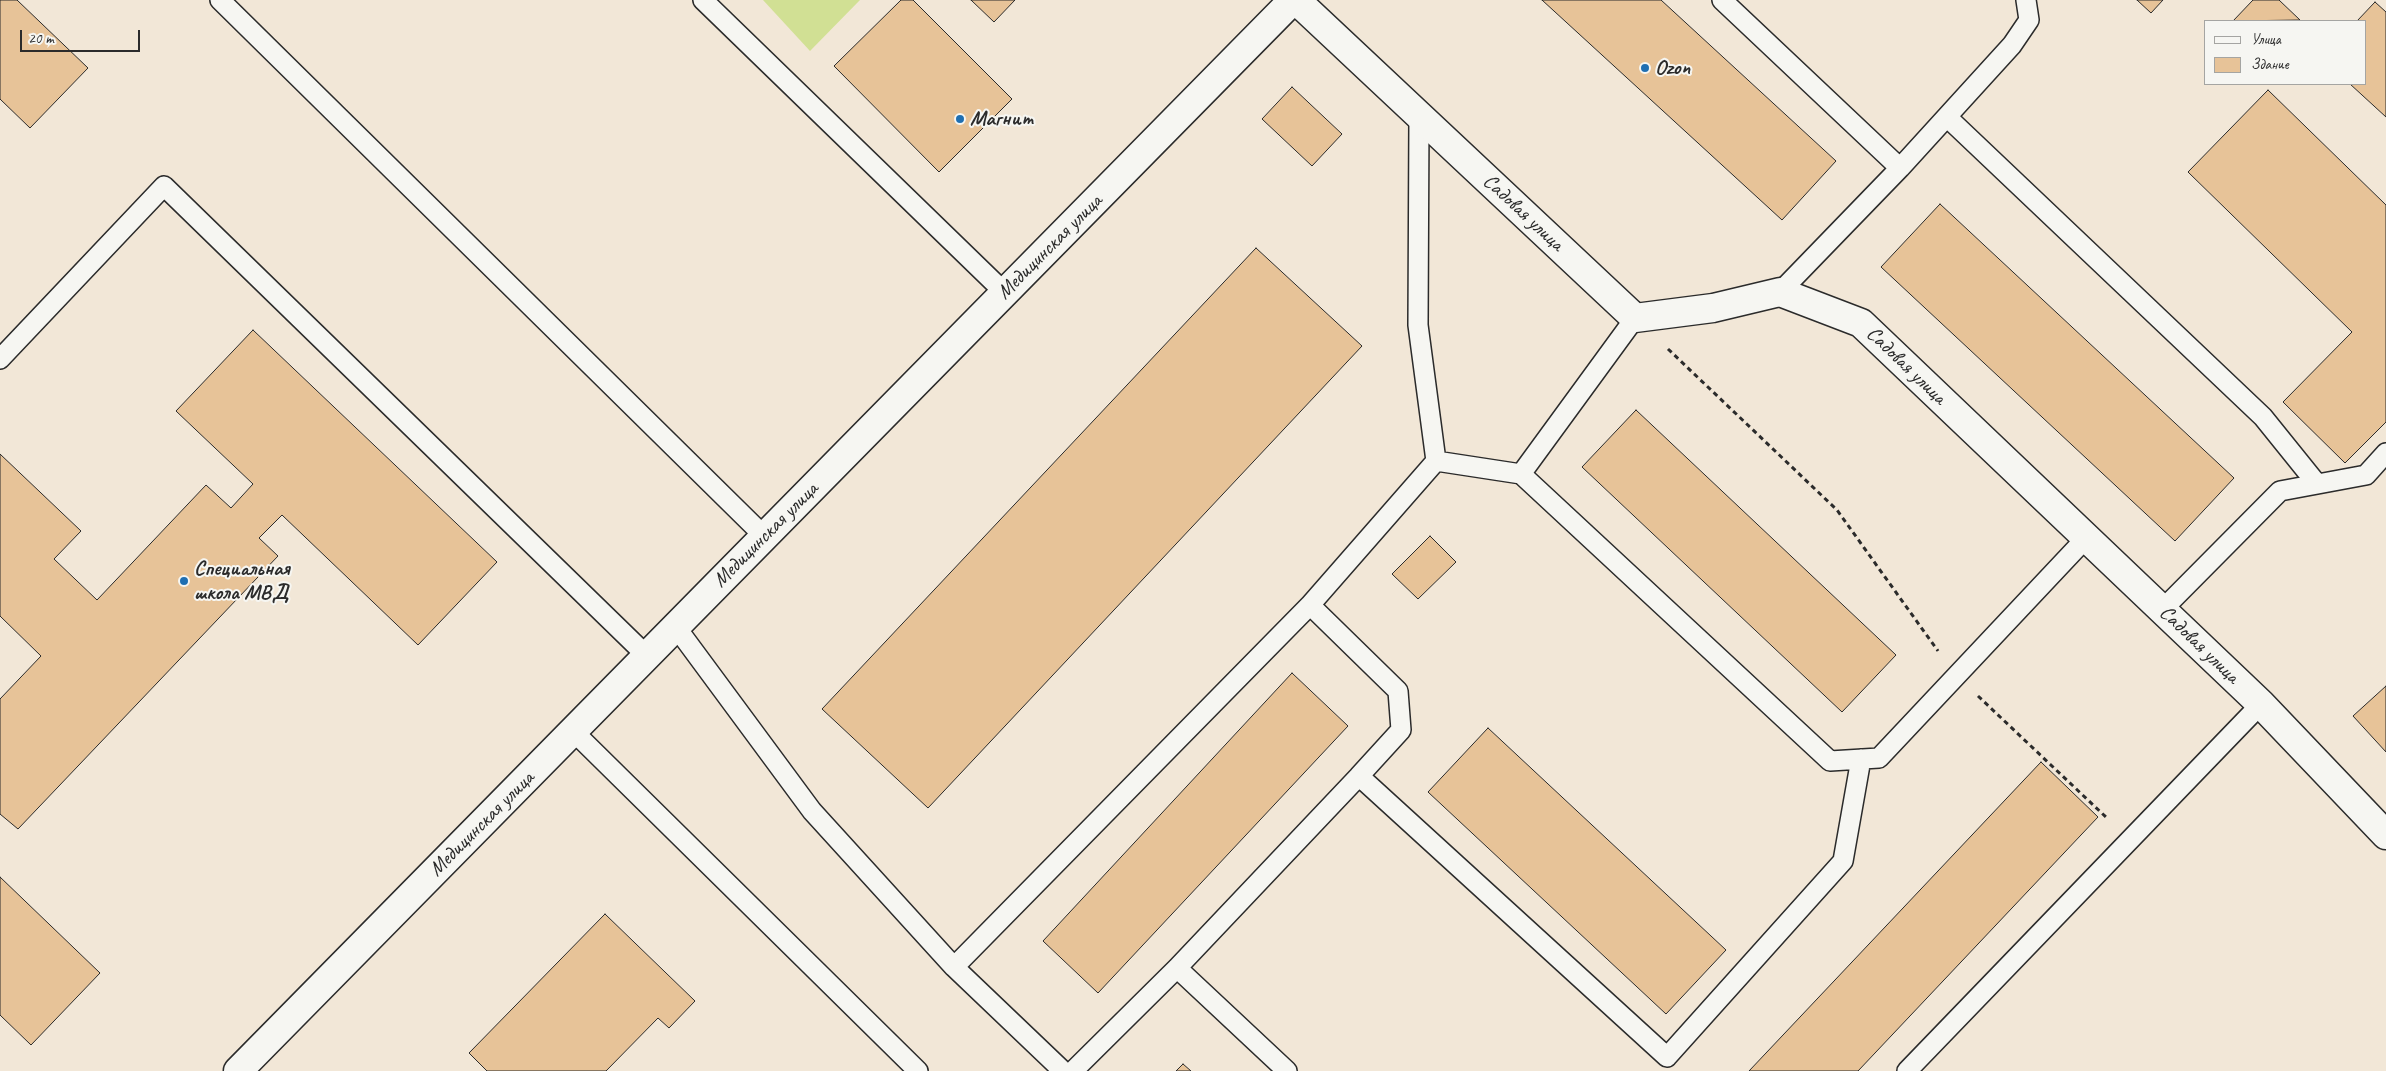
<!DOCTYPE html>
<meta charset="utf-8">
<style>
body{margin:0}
#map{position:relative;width:2386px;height:1071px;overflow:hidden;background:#f2e7d7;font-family:Caveat,sans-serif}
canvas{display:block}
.legend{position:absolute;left:2204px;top:20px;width:162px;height:65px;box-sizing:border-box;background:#f6f6f2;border:1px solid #a5a5a2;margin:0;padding:6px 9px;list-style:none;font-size:15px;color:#2b2b2b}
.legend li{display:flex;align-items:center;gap:10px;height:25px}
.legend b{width:25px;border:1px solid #a5a5a2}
.scale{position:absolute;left:20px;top:30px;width:120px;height:22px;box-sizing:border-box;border:2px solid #2b2b2b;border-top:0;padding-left:6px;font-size:15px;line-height:18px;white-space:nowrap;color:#2b2b2b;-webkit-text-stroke:4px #f6f6f2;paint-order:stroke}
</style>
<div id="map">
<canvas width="2386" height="1071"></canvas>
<ul class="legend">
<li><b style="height:6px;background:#f6f6f2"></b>Улица</li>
<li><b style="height:14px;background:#e7c398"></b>Здание</li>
</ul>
<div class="scale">20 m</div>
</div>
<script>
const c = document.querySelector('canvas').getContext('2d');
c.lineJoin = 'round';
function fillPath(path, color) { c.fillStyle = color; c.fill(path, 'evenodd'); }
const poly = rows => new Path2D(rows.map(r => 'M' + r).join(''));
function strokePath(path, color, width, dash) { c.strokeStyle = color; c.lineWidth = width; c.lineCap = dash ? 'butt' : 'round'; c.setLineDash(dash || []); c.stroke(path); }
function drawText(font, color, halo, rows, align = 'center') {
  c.font = font + ' Caveat,sans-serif'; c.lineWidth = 4; c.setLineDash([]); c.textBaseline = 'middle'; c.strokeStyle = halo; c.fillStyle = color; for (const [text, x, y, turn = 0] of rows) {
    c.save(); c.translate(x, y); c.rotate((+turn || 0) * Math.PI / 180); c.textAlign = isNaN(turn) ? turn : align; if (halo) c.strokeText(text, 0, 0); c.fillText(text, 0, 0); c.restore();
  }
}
const green = poly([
 [763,0,860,0,810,51]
]);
const building = poly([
 [0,0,17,0,88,68,30,128,0,99,0,0],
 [901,0,913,0,1012,99,939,172,834,66,901,0],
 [971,0,1015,0,994,22,971,0],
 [1542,0,1661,0,1836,161,1782,220,1542,0],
 [2137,0,2163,0,2151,13,2137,0],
 [2253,0,2279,0,2300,20,2233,21,2253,0],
 [2375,2,2386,12,2386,117,2350,84,2365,84,2365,21,2357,21,2375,2],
 [1292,87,1342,134,1312,166,1262,119,1292,87],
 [2268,90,2386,205,2386,422,2345,463,2283,402,2352,332,2188,172,2268,90],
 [1940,204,2234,478,2175,541,1881,267,1940,204],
 [1256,248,1362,346,928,808,822,709,1256,248],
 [253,330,497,562,418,645,282,515,259,538,278,556,18,829,0,814,0,699,41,656,0,616,0,454,81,531,54,559,97,600,206,485,231,508,253,484,176,411,253,330],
 [1636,410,1896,655,1842,712,1582,467,1636,410],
 [1430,536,1456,562,1418,599,1392,574,1430,536],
 [1292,673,1348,726,1098,993,1043,941,1292,673],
 [2386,686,2386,752,2353,716,2386,686],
 [1488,728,1726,950,1666,1014,1428,792,1488,728],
 [2041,762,2098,817,1858,1071,1749,1071,2041,762],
 [0,877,100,973,31,1045,0,1015,0,877],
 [605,914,695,1001,669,1028,658,1018,606,1071,487,1071,469,1053,605,914],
 [1183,1064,1191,1071,1176,1071,1183,1064]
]);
const path = poly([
 [1668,349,1837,510,1938,651],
 [1978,696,2108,819]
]);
const lane = poly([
 [220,0,765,537],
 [703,0,1005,293],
 [1722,0,1900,168],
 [1947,117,2263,417,2317,484],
 [1780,292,1900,168,2012,45,2029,20,2026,0],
 [0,359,164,186,647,656],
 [1436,461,1521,474,1635,318],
 [1521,474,1830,761,1879,758,2087,537],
 [1310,605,1398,691,1401,730,1359,776],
 [2162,610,2280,491,2366,475,2386,453],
 [676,627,812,811,954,967],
 [573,731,918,1071],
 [1177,968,1287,1071],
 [1063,1071,954,967,1310,605,1436,461,1418,325,1419,116],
 [1073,1071,1177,968,1359,776,1667,1057,1843,861,1861,759],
 [1907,1071,2261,704]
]);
const street = poly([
 [1296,0,1635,318,1713,308,1780,292,1861,323,2261,704,2386,835]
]);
const secondary = poly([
 [238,1071,1293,0]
]);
const markers = [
 [1645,68,5,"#1f6fb2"],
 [960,119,5,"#1f6fb2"],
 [184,581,5,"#1f6fb2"]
];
const poiNames = [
 ["Ozon",1655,68],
 ["Магнит",970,119],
 ["Специальная",194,569],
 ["школа МВД",194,593]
];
const streetNames = [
 ["Садовая улица",1523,213,43],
 ["Медицинская улица",1050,247,-45],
 ["Садовая улица",1906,366,44],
 ["Медицинская улица",766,535,-45],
 ["Садовая улица",2199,645,44],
 ["Медицинская улица",482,824,-45]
];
fillPath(green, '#d1e094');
fillPath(building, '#e7c398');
strokePath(building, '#2b2b2b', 1);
strokePath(lane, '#2b2b2b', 22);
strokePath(street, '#2b2b2b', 31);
strokePath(secondary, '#2b2b2b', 31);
strokePath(path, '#2b2b2b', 3, [5, 4]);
strokePath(lane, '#f6f6f2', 19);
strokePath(street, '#f6f6f2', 28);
strokePath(secondary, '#f6f6f2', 28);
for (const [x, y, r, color] of markers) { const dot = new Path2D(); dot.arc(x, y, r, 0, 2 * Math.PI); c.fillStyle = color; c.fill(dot); strokePath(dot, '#f6f6f2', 2); }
drawText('bold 21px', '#2b2b2b', '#f6f6f2', poiNames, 'left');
drawText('21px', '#2b2b2b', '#f6f6f2', streetNames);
</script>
